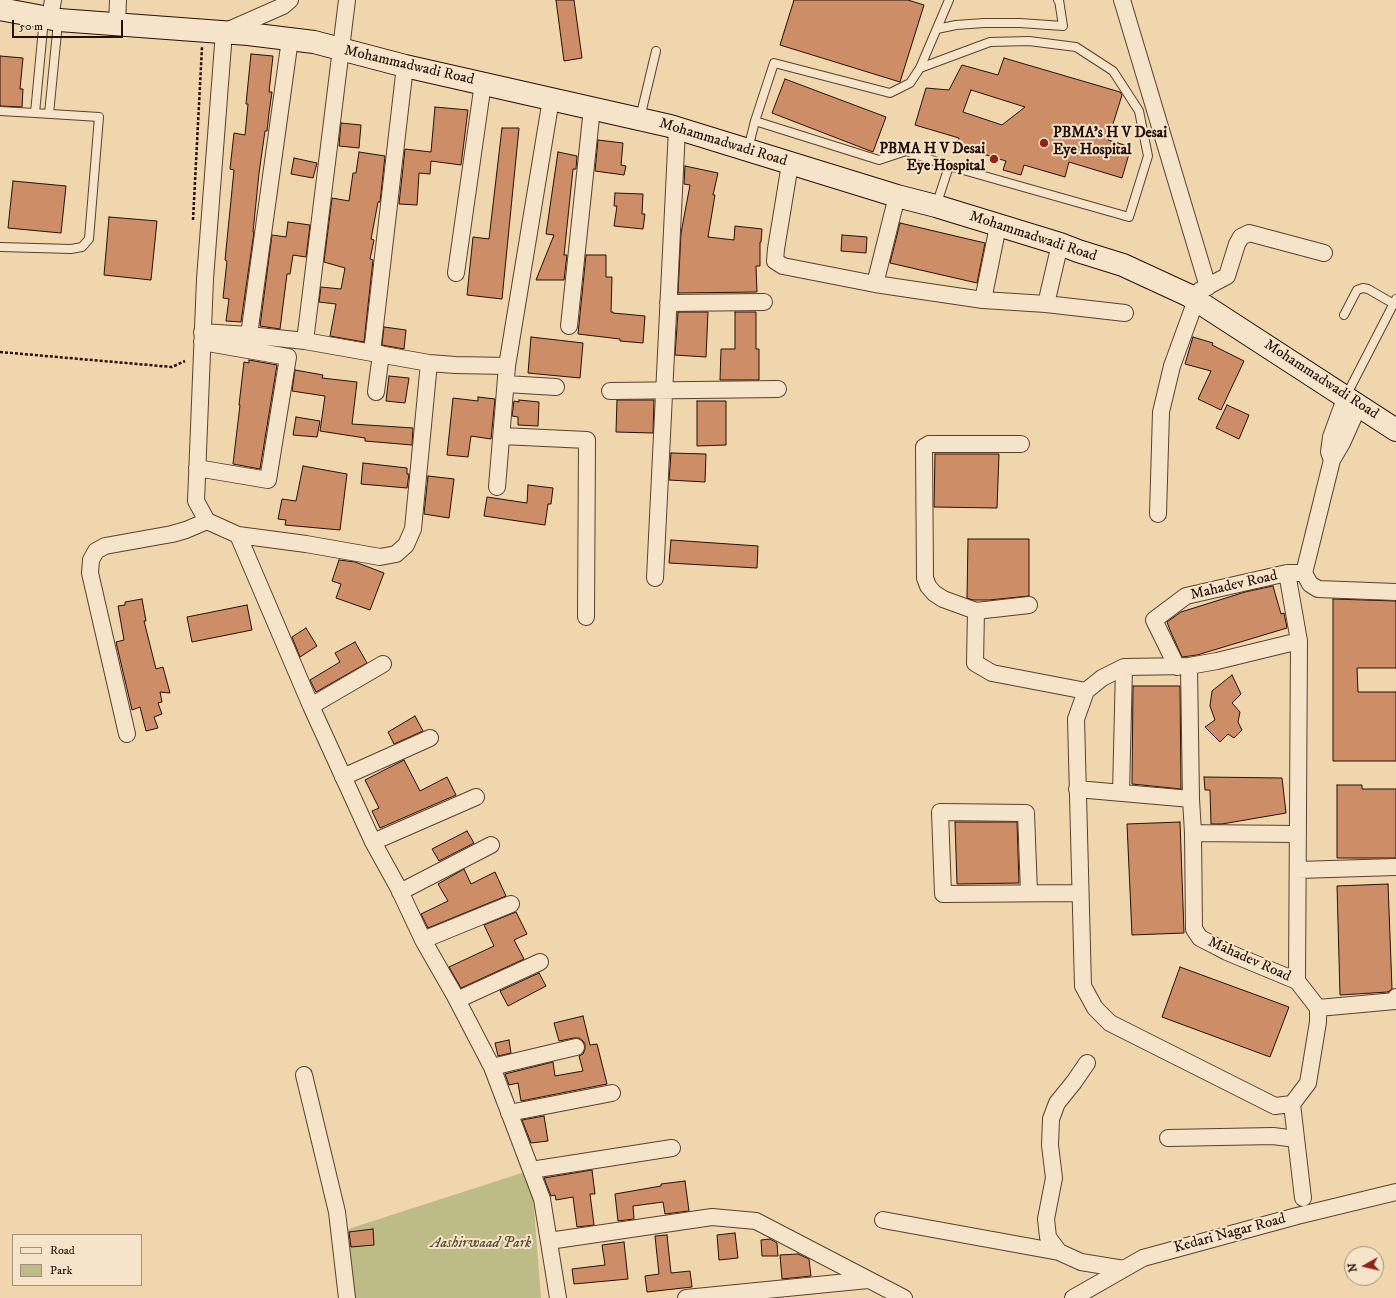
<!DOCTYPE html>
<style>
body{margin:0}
#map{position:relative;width:1396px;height:1298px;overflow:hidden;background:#f0d6ad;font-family:"IM FELL DW Pica",serif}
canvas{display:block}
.legend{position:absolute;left:12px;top:1234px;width:130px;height:52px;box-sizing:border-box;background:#f5e4ca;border:1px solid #a28f7c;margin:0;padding:5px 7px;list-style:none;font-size:12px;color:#260f06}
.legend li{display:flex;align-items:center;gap:8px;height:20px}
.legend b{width:20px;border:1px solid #a28f7c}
.north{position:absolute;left:1344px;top:1246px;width:40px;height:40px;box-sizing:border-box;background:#f5e4ca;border:1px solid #a28f7c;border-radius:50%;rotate:262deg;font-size:11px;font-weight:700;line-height:16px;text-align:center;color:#260f06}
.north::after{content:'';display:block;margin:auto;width:14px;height:18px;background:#8f2418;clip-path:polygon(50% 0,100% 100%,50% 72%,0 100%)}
.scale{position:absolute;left:12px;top:20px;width:111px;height:18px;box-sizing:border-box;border:2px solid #260f06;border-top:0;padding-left:5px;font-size:12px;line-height:14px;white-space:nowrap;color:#260f06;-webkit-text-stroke:3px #f5e4ca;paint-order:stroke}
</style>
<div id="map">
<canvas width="1396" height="1298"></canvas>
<ul class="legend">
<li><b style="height:5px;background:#f5e4ca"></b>Road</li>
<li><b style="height:11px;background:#bebc86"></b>Park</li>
</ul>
<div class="north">N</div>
<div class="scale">50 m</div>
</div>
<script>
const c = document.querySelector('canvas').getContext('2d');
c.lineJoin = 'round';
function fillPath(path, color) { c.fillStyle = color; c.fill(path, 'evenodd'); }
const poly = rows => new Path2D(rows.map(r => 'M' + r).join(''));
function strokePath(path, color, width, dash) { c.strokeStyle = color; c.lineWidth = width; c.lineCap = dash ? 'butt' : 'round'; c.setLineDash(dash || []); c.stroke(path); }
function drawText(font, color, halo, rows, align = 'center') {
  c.font = font + ' "IM FELL DW Pica",serif'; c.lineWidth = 4; c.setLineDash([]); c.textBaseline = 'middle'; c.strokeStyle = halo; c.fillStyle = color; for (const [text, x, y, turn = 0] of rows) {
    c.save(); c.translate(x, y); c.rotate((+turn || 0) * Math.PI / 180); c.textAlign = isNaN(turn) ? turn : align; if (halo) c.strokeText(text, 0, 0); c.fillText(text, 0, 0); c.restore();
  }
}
const green = poly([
 [531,1170,541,1298,350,1298,339,1232]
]);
const building = poly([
 [556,0,574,0,582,58,564,61,556,0],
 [794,0,908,0,924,5,900,82,780,45,794,0],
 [251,54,273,56,269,92,272,92,269,113,267,131,265,131,259,173,253,232,254,232,241,322,226,321,229,299,223,298,227,261,225,260,234,170,230,169,234,133,245,135,248,104,246,104,251,54],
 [0,56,23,58,20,89,23,89,22,107,0,106,0,56],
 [1004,58,1120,92,1122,95,1108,140,1131,147,1122,178,1069,162,1065,177,1024,165,1021,175,1003,170,1006,161,957,146,959,138,915,125,926,88,949,90,962,65,998,75,1004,58],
 [971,90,1025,107,1002,125,963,112,971,90],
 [785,79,886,117,873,152,772,113,785,79],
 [435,107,468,110,461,165,431,161,430,174,419,173,417,205,399,204,405,149,431,152,435,107],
 [341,123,361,125,359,148,339,146,341,123],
 [502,128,519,128,502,299,467,295,473,237,489,239,502,128],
 [598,140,623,143,621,165,626,166,624,175,595,171,598,140],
 [359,152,385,156,380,202,378,202,371,239,374,240,370,259,373,260,364,342,330,336,336,304,319,302,321,287,341,289,345,268,324,262,332,198,349,201,353,173,356,173,359,152],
 [558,152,577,156,576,169,573,169,564,255,567,255,564,280,536,280,554,235,546,234,558,152],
 [294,158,317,163,313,178,291,174,294,158],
 [685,166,718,173,713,195,715,195,708,237,734,240,735,226,762,229,761,242,760,242,760,266,756,266,757,292,678,293,681,233,690,185,684,184,685,166],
 [13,181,66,186,61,233,8,228,13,181],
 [615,193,643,194,642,214,645,214,643,229,614,226,617,206,614,206,615,193],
 [109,217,157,221,151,280,104,275,109,217],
 [288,222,310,225,306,257,293,255,290,274,287,274,280,329,260,326,272,235,286,237,288,222],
 [900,223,985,243,977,283,890,263,900,223],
 [842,235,867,237,866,253,841,251,842,235],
 [586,255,606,255,606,277,612,277,611,312,613,312,613,313,645,316,643,343,620,341,620,339,578,334,586,255],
 [678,312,708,312,706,357,675,355,678,312],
 [735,312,756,312,756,349,759,349,759,380,720,380,721,349,735,349,735,312],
 [384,327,406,330,404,349,382,345,384,327],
 [531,337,583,343,580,378,528,373,531,337],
 [1193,337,1213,343,1212,345,1244,361,1221,410,1198,399,1211,371,1185,364,1193,337],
 [249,360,277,365,260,469,233,464,240,405,239,405,244,362,249,363,249,360],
 [295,370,323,375,322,378,357,382,352,424,413,428,412,445,365,441,365,438,320,431,325,396,292,391,295,370],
 [389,376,409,378,405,403,386,401,389,376],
 [478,397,495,399,491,439,471,436,468,457,447,455,453,398,478,401,478,397],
 [519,400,539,402,538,426,518,425,518,417,512,416,514,401,519,402,519,400],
 [617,400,654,400,653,433,616,432,617,400],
 [697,401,726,401,726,445,697,446,697,401],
 [1227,405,1249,415,1239,439,1216,428,1227,405],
 [296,417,320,421,317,437,293,435,296,417],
 [671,453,706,454,705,482,669,480,671,453],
 [935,454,999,454,997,508,934,507,935,454],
 [363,463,407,468,407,474,409,474,407,488,361,484,363,463],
 [303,466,347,474,340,530,285,525,286,520,278,519,282,499,296,501,303,466],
 [428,476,454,479,449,518,424,514,428,476],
 [528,485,553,488,551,504,548,504,545,525,484,516,487,497,527,503,528,485],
 [968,539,1029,539,1029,596,989,600,973,600,967,598,968,539],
 [671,540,758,546,757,568,669,563,671,540],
 [339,560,355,562,384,573,370,610,336,598,341,584,332,581,339,560],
 [1273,586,1281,614,1284,613,1287,628,1197,655,1182,657,1170,630,1167,622,1181,612,1245,592,1273,586],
 [142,599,146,621,144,621,156,669,163,667,170,693,160,692,162,702,158,703,162,714,154,717,158,728,146,731,140,707,132,710,116,642,124,640,118,606,125,605,125,602,142,599],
 [1333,599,1396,601,1396,668,1357,668,1358,692,1396,692,1396,761,1333,761,1333,599],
 [247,605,252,630,192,642,187,617,247,605],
 [306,628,317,646,300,657,292,637,306,628],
 [355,642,367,663,316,692,310,680,340,662,335,653,355,642],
 [1232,675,1241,694,1232,703,1240,712,1238,722,1242,730,1234,738,1228,734,1220,742,1205,727,1215,720,1210,706,1212,691,1232,675],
 [1133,686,1180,686,1181,789,1132,784,1133,686],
 [415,716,423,731,394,744,388,732,415,716],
 [404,760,420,791,447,777,456,795,380,828,372,811,379,808,365,780,404,760],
 [1204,777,1282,778,1286,813,1222,824,1211,824,1210,790,1205,790,1204,777],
 [1337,785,1362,785,1362,789,1396,789,1396,858,1337,858,1337,785],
 [955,822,1017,822,1019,883,957,884,955,822],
 [1180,822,1184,933,1132,935,1127,824,1180,822],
 [467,831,474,843,439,861,432,849,467,831],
 [464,869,471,884,495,872,506,896,428,928,421,914,448,901,438,884,464,869],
 [1388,884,1392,989,1388,992,1340,995,1337,886,1388,884],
 [516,912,527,934,514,940,524,959,461,988,449,967,494,946,484,925,516,912],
 [1180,967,1289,1007,1270,1057,1162,1017,1180,967],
 [539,973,546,986,508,1006,500,991,539,973],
 [583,1016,590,1045,597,1044,607,1084,521,1101,518,1083,509,1085,505,1074,553,1062,555,1076,583,1071,579,1056,583,1054,585,1049,585,1044,583,1041,579,1038,574,1038,559,1041,554,1023,583,1016],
 [509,1040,511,1053,498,1056,495,1043,509,1040],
 [544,1116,548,1141,531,1143,522,1120,544,1116],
 [592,1170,595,1194,590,1194,594,1225,577,1227,573,1197,556,1200,555,1195,551,1196,544,1178,592,1170],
 [685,1181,689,1211,665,1214,663,1202,633,1206,634,1219,618,1221,615,1194,661,1186,661,1184,685,1181],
 [373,1229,374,1245,351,1247,349,1232,373,1229],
 [735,1233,738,1258,719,1260,717,1235,735,1233],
 [667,1235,671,1273,690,1271,692,1287,647,1292,645,1276,659,1274,655,1236,667,1235],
 [770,1239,777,1243,778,1256,762,1256,761,1240,770,1239],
 [624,1242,628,1279,574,1284,572,1269,605,1265,602,1245,624,1242],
 [798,1254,809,1259,811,1276,782,1279,780,1255,798,1254]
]);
const path = poly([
 [193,220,202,47],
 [0,352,172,367,185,361]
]);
const service = poly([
 [937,29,956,25,984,23,1020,23,1063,26,1059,0,1058,0],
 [920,68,990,42,1029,41,1076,47,1113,71,1139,111,1148,156,1129,217,949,166,906,151,879,160,755,121,774,63,890,93,910,83,920,68,949,0],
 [0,111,35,113],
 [49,114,58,22],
 [640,118,656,51],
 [748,149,755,121],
 [936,206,949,166],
 [0,247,71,249,82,247,89,239,99,117,35,113,44,18],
 [1344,315,1357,290,1363,288,1368,289,1394,304],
 [1346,396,1396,299]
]);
const minor = poly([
 [290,0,283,6,224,32,205,279,196,501,207,521,238,535,311,706,373,842,399,889,423,940,455,996,492,1067,542,1199,558,1298],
 [1122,0,1208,287],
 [50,18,53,0],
 [117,25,118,0],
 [790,164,776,249,775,261,783,266,875,284,983,300,1046,304,1060,244],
 [456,273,483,83],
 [875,284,897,196],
 [1199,291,1227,276,1237,244,1241,237,1249,233,1324,253],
 [983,300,998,226],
 [668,303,764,302],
 [1046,304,1125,313],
 [569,326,592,108],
 [202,332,249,335,305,341,429,363,455,365,507,366],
 [249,335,290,39],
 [305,341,347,0],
 [372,352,405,66],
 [506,384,556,387],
 [610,391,778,389],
 [376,392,381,354],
 [502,436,587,440,586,617],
 [1021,444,929,444,924,447,925,578,928,586,934,593,943,599,976,611,1029,605],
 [1332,460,1329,452,1331,437,1346,396],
 [197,468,268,480,288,357,202,342],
 [497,487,507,366,551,99],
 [1158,514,1161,412,1172,366,1196,300],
 [238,535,306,544,380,557,396,554,406,545,413,529,429,363],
 [1304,573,1332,460,1342,443,1359,405],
 [1304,573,1310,584,1318,589,1396,592],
 [655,578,677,129],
 [976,611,975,663,992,673,1086,691],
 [1189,666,1191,799,1193,833,1194,929,1200,938,1206,941,1227,952,1297,981,1299,641,1287,573,1304,573],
 [1124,667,1102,678,1086,691,1076,719,1083,986,1095,1008,1110,1023,1275,1106,1292,1104,1308,1083,1318,1022,1318,1008,1297,981],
 [1177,667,1154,620,1186,596,1287,573],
 [311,706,383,664],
 [127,734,90,573,91,560,96,551,105,546,172,534,186,530,207,521],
 [343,777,430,738],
 [1077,789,1191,799],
 [1121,793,1124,667,1189,666,1217,661,1299,641],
 [1193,833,1298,834],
 [373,842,476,797],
 [1298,870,1396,867],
 [400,892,491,845],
 [1029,893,1026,813,940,812,943,894,1080,893],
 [423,940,511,904],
 [457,1000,540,962],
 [1318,1008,1395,1001,1396,997],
 [1087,1063,1074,1082,1057,1103,1051,1119,1050,1145,1054,1178,1046,1219,1048,1237,1059,1252,1081,1262,1124,1269],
 [492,1067,576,1047],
 [304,1075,337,1212,347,1298],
 [1292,1104,1303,1198],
 [509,1113,612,1093],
 [1168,1138,1273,1136,1296,1139],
 [531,1170,672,1148],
 [883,1220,1059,1252],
 [549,1241,712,1217,756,1221,904,1298],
 [686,1298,868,1280],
 [1073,1298,1143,1258,1297,1216,1396,1192]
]);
const secondary = poly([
 [0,9,59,20,248,34,314,42,405,66,670,126,897,196,936,206,1060,244,1078,251,1123,265,1188,295,1396,430]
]);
const markers = [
 [1044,143,5,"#8f2418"],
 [994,159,5,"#8f2418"]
];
const streetNames = [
 ["Mohammadwadi Road",409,66,13],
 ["Mohammadwadi Road",723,143,17],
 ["Mohammadwadi Road",1033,237,18],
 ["Mohammadwadi Road",1321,380,33],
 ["Mahadev Road",1234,586,-13],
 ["Mahadev Road",1249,960,24],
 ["Kedari Nagar Road",1230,1234,-15]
];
const poiNames = [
 ["PBMA's H V Desai",1053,134],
 ["Eye Hospital",1053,151],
 ["PBMA H V Desai",985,150,"right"],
 ["Eye Hospital",985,167,"right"]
];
const parkNames = [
 ["Aashirwaad Park",481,1244]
];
fillPath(green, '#bebc86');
fillPath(building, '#cd8d66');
strokePath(building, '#260f06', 1);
strokePath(service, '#584130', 10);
strokePath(minor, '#584130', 18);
strokePath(secondary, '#260f06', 24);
strokePath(path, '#260f06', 2.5, [3, 2]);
strokePath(service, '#f5e4ca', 8);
strokePath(minor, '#f5e4ca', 16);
strokePath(secondary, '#f5e4ca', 22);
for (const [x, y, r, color] of markers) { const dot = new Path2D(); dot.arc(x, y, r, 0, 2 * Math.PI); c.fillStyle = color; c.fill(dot); strokePath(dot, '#f5e4ca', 1.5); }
drawText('15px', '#260f06', '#f5e4ca', streetNames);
drawText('bold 15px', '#260f06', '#f5e4ca', poiNames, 'left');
drawText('italic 15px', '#5b4c33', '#f5e4ca', parkNames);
</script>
